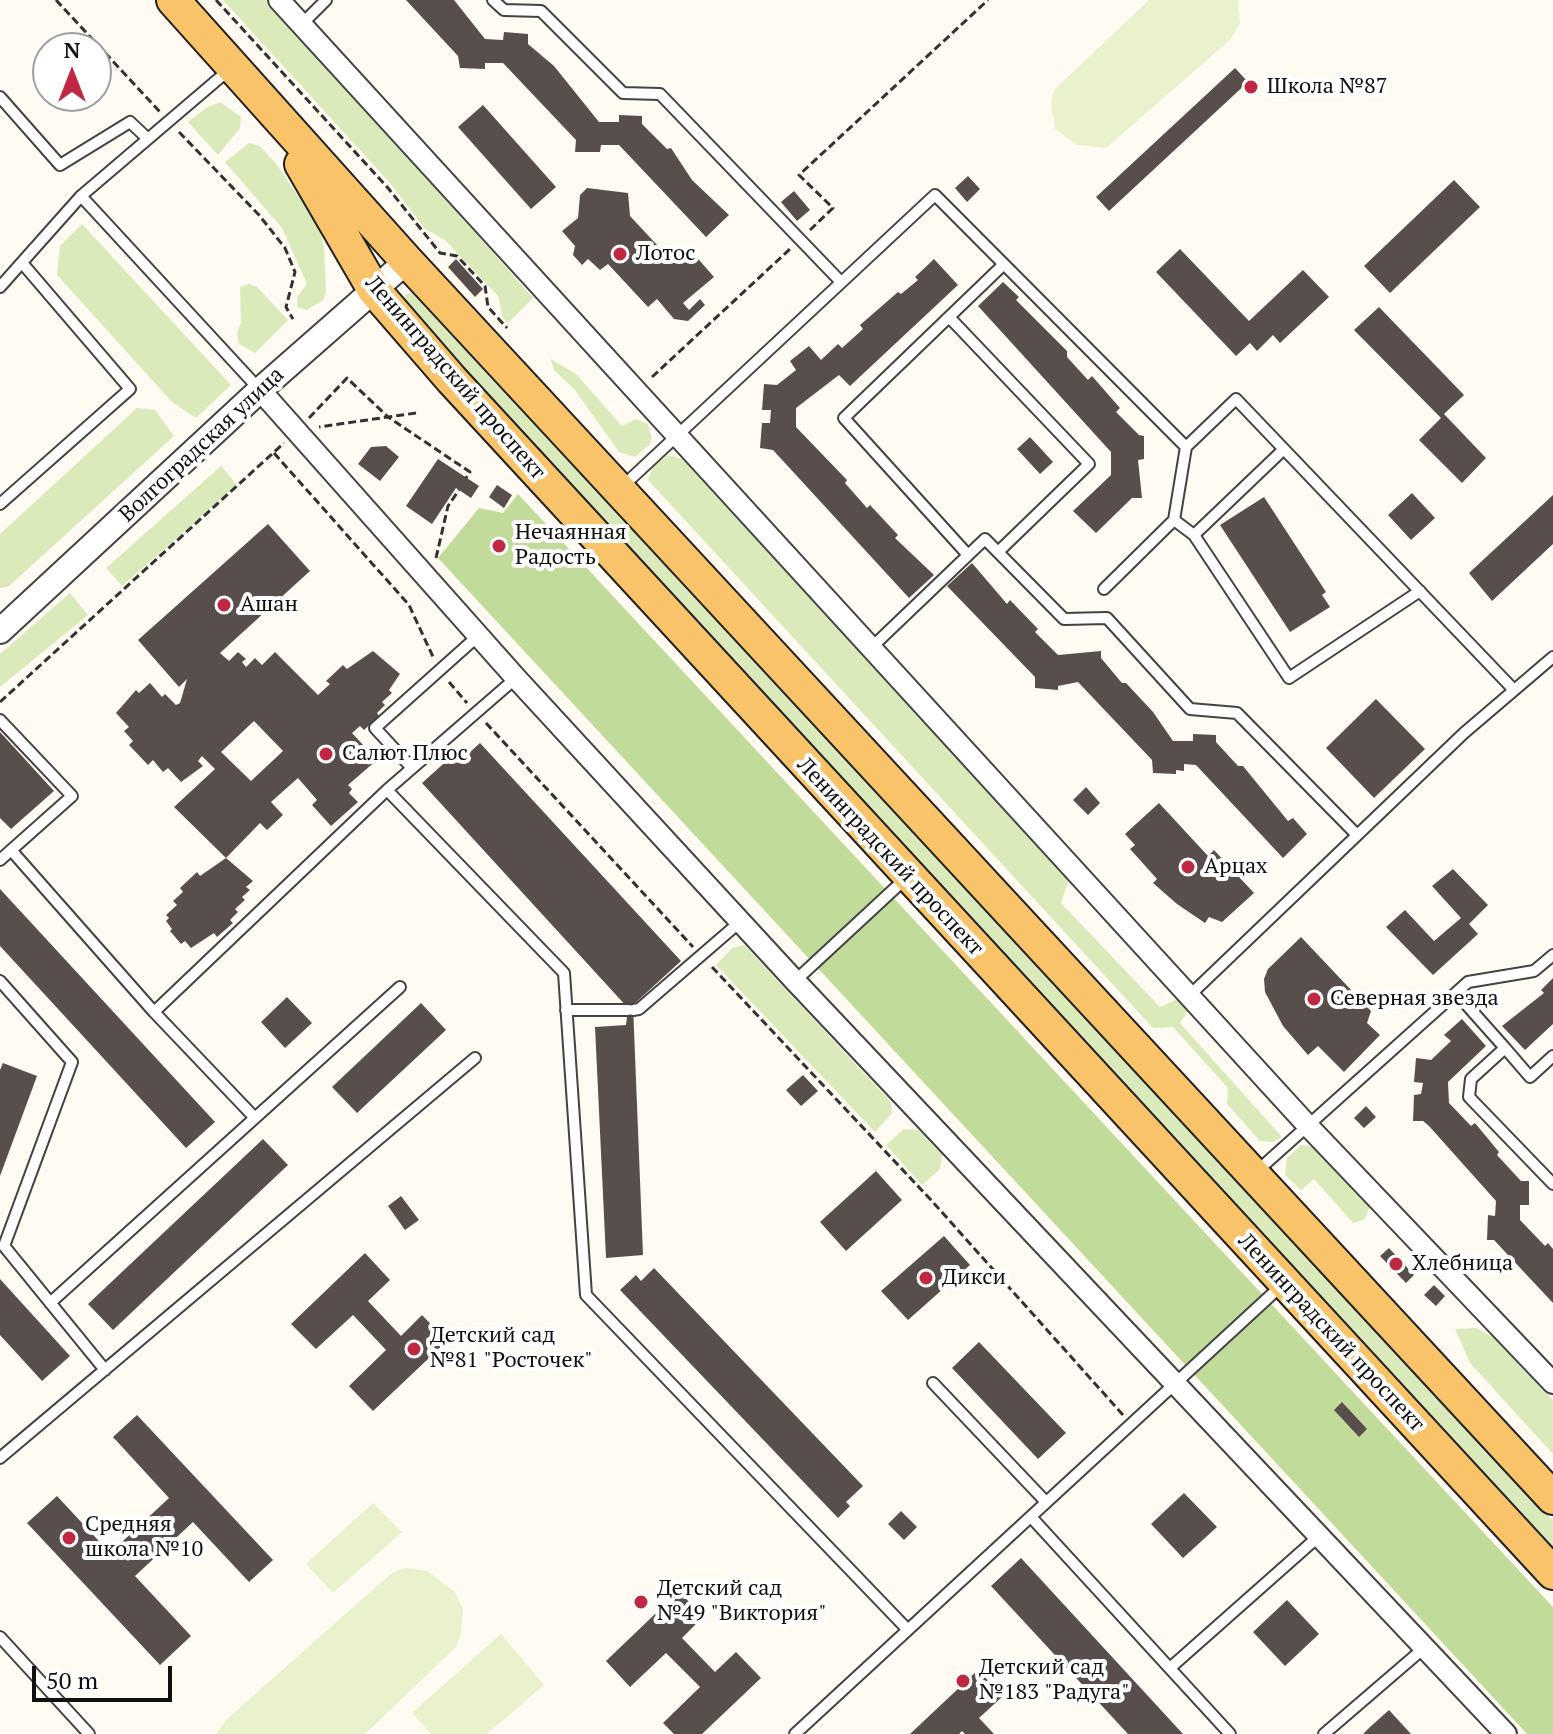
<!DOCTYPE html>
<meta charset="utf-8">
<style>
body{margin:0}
#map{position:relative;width:1553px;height:1734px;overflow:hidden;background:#fffbf2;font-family:"PT Serif",serif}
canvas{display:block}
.north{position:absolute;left:32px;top:32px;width:80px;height:80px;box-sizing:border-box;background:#fff;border:2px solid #9f9f9f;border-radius:50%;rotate:0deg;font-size:22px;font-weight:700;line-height:32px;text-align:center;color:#101010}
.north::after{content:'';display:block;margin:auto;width:28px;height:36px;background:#c02742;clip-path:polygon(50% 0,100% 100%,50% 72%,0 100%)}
.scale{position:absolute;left:32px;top:1666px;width:140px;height:36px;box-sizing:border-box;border:4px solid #101010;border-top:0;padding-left:10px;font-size:24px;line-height:28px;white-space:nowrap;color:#101010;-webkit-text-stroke:6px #fff;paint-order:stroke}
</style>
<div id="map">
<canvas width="1553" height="1734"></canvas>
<div class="north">N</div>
<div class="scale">50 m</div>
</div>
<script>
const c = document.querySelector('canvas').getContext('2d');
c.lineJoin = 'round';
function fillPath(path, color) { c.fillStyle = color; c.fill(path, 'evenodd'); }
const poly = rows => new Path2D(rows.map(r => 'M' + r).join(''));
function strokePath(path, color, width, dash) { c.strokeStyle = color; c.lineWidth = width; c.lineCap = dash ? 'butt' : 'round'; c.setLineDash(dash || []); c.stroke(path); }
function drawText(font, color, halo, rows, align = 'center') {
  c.font = font + ' "PT Serif",serif'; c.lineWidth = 8; c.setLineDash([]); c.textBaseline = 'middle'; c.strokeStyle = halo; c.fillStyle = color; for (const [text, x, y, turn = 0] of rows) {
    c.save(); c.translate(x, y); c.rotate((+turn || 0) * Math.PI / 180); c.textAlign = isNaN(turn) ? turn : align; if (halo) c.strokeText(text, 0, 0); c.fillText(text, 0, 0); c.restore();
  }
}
const green = poly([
 [223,0,267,0,296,29,533,298,508,323,503,318,498,296,445,240,425,229,390,183],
 [220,102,241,117,240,128,218,155,188,122,206,108],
 [249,143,260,146,277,165,318,225,324,247,326,293,323,300,307,310,297,307,297,297,307,284,282,228,225,162],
 [82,224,231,385,196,418,172,402,57,275,60,246],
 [249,284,257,287,288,320,255,353,239,344,237,333,241,323,240,287],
 [411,292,1553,1521,1553,1549,456,364,404,304,405,295],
 [551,359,576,374,622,426,636,419,648,424,652,438,649,445,635,457,619,452,575,390,554,370],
 [137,408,155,410,174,436,8,587,0,588,0,534],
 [668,455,682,459,1069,879,1061,903,1160,1007,1178,999,1188,1011,1180,1023,1282,1137,1273,1142,1260,1141,1227,1104,1228,1088,1173,1027,1153,1028,648,480,653,466],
 [221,466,237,485,122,586,106,568],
 [70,593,88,615,0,687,0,654],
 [744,945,891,1102,892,1113,875,1132,716,965,732,948],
 [904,1129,918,1130,942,1155,940,1169,922,1185,886,1145],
 [1301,1145,1315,1147,1370,1206,1365,1219,1353,1223,1314,1179,1301,1190,1285,1175,1287,1158],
 [1476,1328,1495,1338,1553,1400,1553,1454,1470,1363,1455,1329]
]);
const forest = poly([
 [518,494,1553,1607,1553,1734,1527,1734,438,558,479,508,503,513]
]);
const pitch = poly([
 [1149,0,1238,0,1240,23,1231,39,1106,148,1077,145,1055,129,1051,102,1055,89],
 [373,1503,402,1532,333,1593,306,1564],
 [405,1568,427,1571,455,1592,463,1609,461,1634,456,1647,365,1734,216,1734,226,1720,377,1586,392,1573],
 [501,1634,544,1685,487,1734,431,1734,412,1713]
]);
const building = poly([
 [406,0,454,0,485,39,503,40,504,32,528,34,528,44,554,66,599,122,619,122,619,115,642,116,642,124,667,149,671,148,692,180,729,215,706,237,619,145,601,145,600,152,575,152,576,140,503,63,485,63,485,69,460,68,458,56],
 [1235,68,1248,82,1109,211,1096,197],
 [483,105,556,187,531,209,458,127],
 [968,176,980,189,967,202,955,188],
 [1454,180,1480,207,1390,293,1364,266],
 [587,188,628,193,630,216,672,261,677,257,684,263,693,253,714,277,683,303,689,310,700,299,705,305,688,321,674,319,657,299,648,307,608,264,600,270,588,259,582,265,573,255,575,246,562,231,578,218,580,195],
 [794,191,810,210,797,221,781,202],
 [1180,249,1249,321,1303,270,1329,297,1280,343,1273,335,1257,351,1250,343,1236,356,1156,272],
 [456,259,483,289,475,297,448,267],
 [934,259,958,285,850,386,839,375,796,408,796,427,847,480,845,483,867,508,870,505,898,535,895,538,934,575,909,598,773,450,760,448,762,423,770,423,771,410,762,410,764,384,777,385,796,370,790,361,809,346,821,360,838,344,842,348,863,329,860,325,898,292,901,294,918,280,915,277],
 [1003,282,1019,297,1016,300,1067,351,1067,357,1088,380,1092,376,1120,408,1116,412,1139,435,1144,436,1144,459,1138,460,1142,498,1132,498,1096,533,1073,511,1111,475,1111,452,978,306],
 [1379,307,1464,395,1444,414,1486,458,1462,483,1419,440,1441,418,1354,330],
 [1030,437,1053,462,1040,474,1017,449],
 [386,446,399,457,380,481,358,464,371,447],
 [438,459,479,486,471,498,456,488,432,524,406,506],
 [497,485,512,495,504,508,489,497],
 [1412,493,1435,518,1411,540,1388,515],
 [1553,495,1553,544,1492,601,1469,573],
 [1264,497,1326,592,1322,595,1330,607,1290,632,1220,525],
 [268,524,310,571,220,653,229,661,238,652,246,659,242,662,246,667,255,658,262,665,275,652,318,695,330,684,326,681,343,665,347,669,373,651,400,674,389,690,392,693,382,702,385,705,377,713,379,716,364,730,360,726,352,733,377,760,348,785,352,789,349,793,358,802,331,826,312,805,317,800,298,778,271,802,283,815,267,830,260,823,226,858,253,881,246,887,250,890,242,897,245,900,235,909,238,912,230,920,233,923,217,937,214,933,191,948,185,941,181,944,170,931,172,929,166,921,169,918,166,915,177,905,173,901,183,892,180,888,197,872,200,876,226,858,174,807,215,769,202,756,198,761,203,766,181,782,168,768,163,772,153,760,148,765,129,745,133,741,124,731,129,727,116,713,136,690,139,693,150,683,162,697,165,694,176,705,180,703,187,679,179,687,138,640],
 [254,721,283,751,251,781,221,752],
 [972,563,1007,604,1010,600,1038,629,1035,632,1058,655,1101,651,1101,658,1122,683,1126,683,1153,712,1173,741,1193,741,1193,734,1216,735,1216,742,1238,766,1243,766,1288,821,1293,818,1307,834,1283,858,1196,765,1184,764,1184,771,1176,770,1176,774,1153,773,1152,760,1078,682,1058,686,1058,690,1035,688,1035,677,947,586],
 [1376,699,1425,749,1374,798,1326,748],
 [0,732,54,791,11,829,0,818],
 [480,743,681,961,633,1005,643,1255,606,1258,595,1027,626,1025,628,1008,422,783,452,756,458,763],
 [1086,787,1100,803,1088,815,1073,800],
 [1159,803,1208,856,1214,850,1254,893,1222,922,1209,917,1205,923,1177,904,1153,883,1157,879,1130,849,1135,845,1125,834],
 [1453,869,1488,905,1469,924,1478,934,1433,975,1386,927,1405,910,1434,941,1461,918,1432,886],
 [0,889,215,1122,186,1148,0,946],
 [1301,937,1371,1011,1367,1023,1380,1035,1344,1072,1318,1046,1308,1055,1283,1026,1265,992,1264,979,1268,969],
 [1553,978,1553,1024,1525,1050,1502,1026,1544,993,1541,990],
 [287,997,312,1023,285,1048,261,1022],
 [421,1003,446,1030,357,1113,332,1087],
 [1462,1019,1486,1046,1448,1082,1449,1103,1471,1126,1475,1123,1499,1152,1497,1155,1521,1181,1529,1181,1529,1205,1520,1205,1520,1220,1545,1246,1548,1243,1553,1249,1553,1303,1494,1240,1487,1240,1488,1215,1495,1216,1496,1201,1429,1126,1423,1121,1413,1121,1414,1095,1421,1094,1423,1083,1414,1082,1416,1058,1431,1060,1451,1041,1444,1035],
 [3,1063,37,1076,0,1176,0,1070],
 [803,1075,818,1091,801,1106,786,1090],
 [1366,1106,1376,1117,1364,1128,1354,1118],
 [263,1139,288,1165,113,1330,88,1304],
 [876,1171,902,1200,846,1251,820,1222],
 [401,1196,419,1220,405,1230,388,1206],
 [944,1236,970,1265,908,1320,881,1291],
 [1389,1248,1414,1275,1406,1283,1380,1256],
 [365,1253,390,1280,368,1301,401,1336,422,1315,447,1341,373,1411,349,1386,386,1350,353,1315,316,1349,291,1324],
 [654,1268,863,1486,846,1502,850,1506,838,1518,620,1290,636,1275,641,1281],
 [0,1279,70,1356,42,1381,0,1335],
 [1434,1285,1445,1296,1436,1306,1424,1295],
 [979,1342,1066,1433,1038,1459,952,1368],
 [1342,1402,1367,1429,1359,1437,1334,1410],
 [137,1415,273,1560,249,1582,193,1522,135,1576,191,1636,160,1665,27,1523,57,1496,110,1553,169,1498,113,1437],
 [1184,1493,1217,1527,1183,1558,1151,1524],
 [901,1511,917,1527,904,1540,888,1524],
 [1021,1558,1183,1734,1128,1734,991,1586],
 [679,1591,703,1617,682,1638,715,1672,736,1652,761,1678,702,1734,674,1734,663,1723,700,1687,666,1653,630,1687,606,1661],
 [1287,1600,1319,1634,1285,1666,1253,1632],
 [978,1670,1003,1696,979,1718,994,1734,965,1734,962,1731,959,1734,910,1734],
 [1389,1710,1411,1734,1363,1734,1370,1727]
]);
const path = poly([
 [56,0,160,112],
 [216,0,388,188,440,253,457,256,485,286,488,307,507,328],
 [179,132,259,215,285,248,295,272,286,307,293,319],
 [810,230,833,208,799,175,988,0],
 [652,377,790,249],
 [416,413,388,417,470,472,466,478],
 [309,418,347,378,388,417,319,427],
 [274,453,409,605,434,659],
 [436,558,448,506,459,490],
 [449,682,467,703],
 [0,702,284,443],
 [486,723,693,947],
 [712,967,931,1200,1123,1415]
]);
const service = poly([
 [493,0,504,10,541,11,623,93,660,94,841,282],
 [302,24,326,0],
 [0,97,60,165,130,122,147,138],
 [81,196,260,390],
 [0,287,81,196,230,69],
 [949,317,1089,464,998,552],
 [1283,450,1194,535,1289,678,1420,591],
 [623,486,935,195,1186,447,1236,399,1514,690],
 [0,504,130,389,23,264],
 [1174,520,1194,535],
 [968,555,844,418,1003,265],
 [1104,589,1174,520,1186,447],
 [871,648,985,539,1064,619,1107,618,1190,709,1237,713,1357,835],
 [516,678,387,790,564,973,586,1295,908,1630],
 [0,720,72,796,0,860],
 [412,768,375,728,479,635],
 [11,850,154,1012,387,790],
 [0,981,72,1062,4,1246,105,1370],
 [795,981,905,879],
 [1457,994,1505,1048,1471,1079,1469,1097,1553,1184],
 [1189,996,1464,733,1553,657],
 [566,1010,628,1010],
 [633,1010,639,1009,741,921],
 [154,1012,255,1118],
 [1505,1048,1530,1077,1553,1056],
 [1255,1173,1468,982,1534,971,1553,955],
 [50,1303,400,987],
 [933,1383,1046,1502],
 [0,1458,475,1058],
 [1031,1517,1230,1734],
 [0,1637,89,1734],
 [1170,1668,1319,1536],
 [795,1734,1282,1285],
 [1324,1734,1424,1648]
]);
const minor = poly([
 [279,0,1309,1127,1553,1383],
 [260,390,516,678,795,981,1506,1734]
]);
const tertiary = poly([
 [0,631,260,390,407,261]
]);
const primary = poly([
 [173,0,407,261,1553,1498],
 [301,164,374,290,452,380,1553,1573]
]);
const markers = [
 [1251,87,8,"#c02742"],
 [620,254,8,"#c02742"],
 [499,546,8,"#c02742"],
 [224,605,8,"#c02742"],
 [326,754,8,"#c02742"],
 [1188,867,8,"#c02742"],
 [1314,999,8,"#c02742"],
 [1396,1264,8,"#c02742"],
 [926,1278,8,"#c02742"],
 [414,1349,8,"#c02742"],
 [69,1538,8,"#c02742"],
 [641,1602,8,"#c02742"],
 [963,1681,8,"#c02742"]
];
const poiNames = [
 ["Школа №87",1267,87],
 ["Лотос",636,254],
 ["Нечаянная",515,533],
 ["Радость",515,558],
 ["Ашан",240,605],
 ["Салют Плюс",342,754],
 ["Арцах",1204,867],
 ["Северная звезда",1330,999],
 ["Хлебница",1412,1264],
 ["Дикси",942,1278],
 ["Детский сад",430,1336],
 ["№81 \"Росточек\"",430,1361],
 ["Средняя",85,1525],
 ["школа №10",85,1550],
 ["Детский сад",657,1589],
 ["№49 \"Виктория\"",657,1614],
 ["Детский сад",979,1668],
 ["№183 \"Радуга\"",979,1693]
];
const streetNames = [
 ["Ленинградский проспект",455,378,49],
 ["Волгоградская улица",202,445,-43],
 ["Ленинградский проспект",890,857,47],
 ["Ленинградский проспект",1331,1333,47]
];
fillPath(green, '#daeabb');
fillPath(forest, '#c0db9a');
fillPath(pitch, '#e9f1cd');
fillPath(building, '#584f4c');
strokePath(service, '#434343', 14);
strokePath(minor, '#434343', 24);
strokePath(tertiary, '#434343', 28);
strokePath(primary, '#212121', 36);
strokePath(path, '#323232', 3, [8, 4]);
strokePath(service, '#fff', 10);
strokePath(minor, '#fff', 20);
strokePath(tertiary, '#fff', 24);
strokePath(primary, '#f8c369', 32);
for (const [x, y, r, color] of markers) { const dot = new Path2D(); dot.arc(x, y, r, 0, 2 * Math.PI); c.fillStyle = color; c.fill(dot); strokePath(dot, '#fff', 3); }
drawText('22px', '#101010', '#fff', poiNames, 'left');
drawText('22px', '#101010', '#fff', streetNames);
</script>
